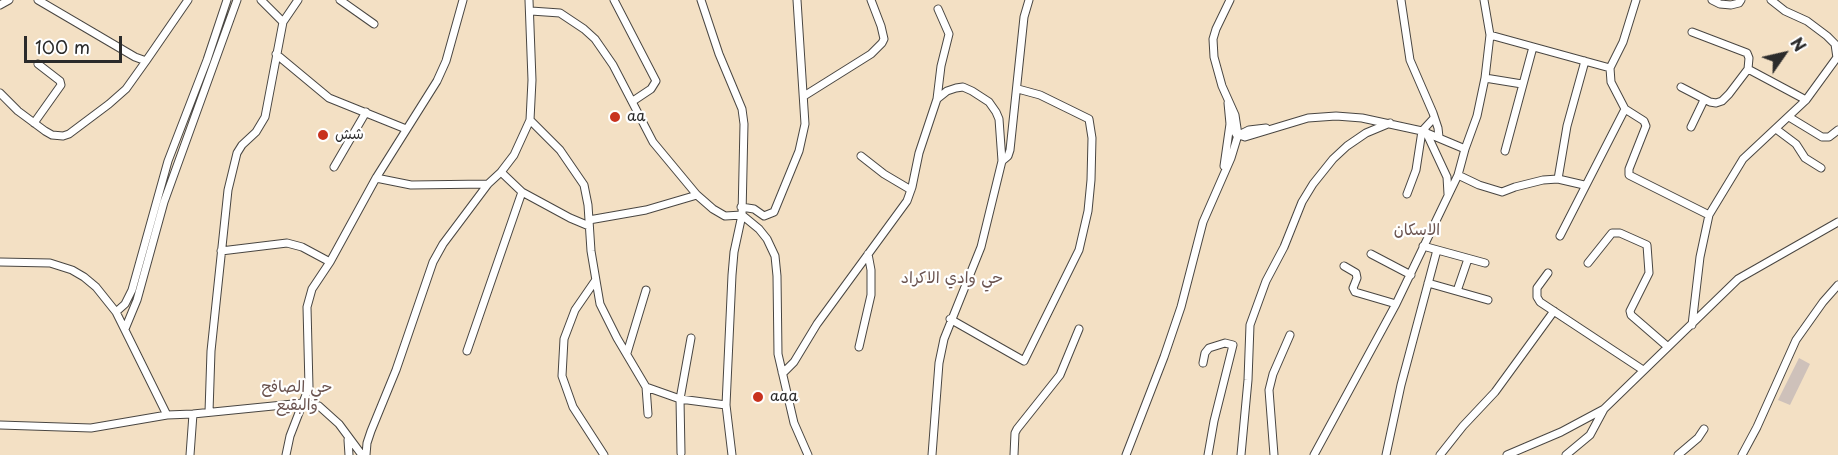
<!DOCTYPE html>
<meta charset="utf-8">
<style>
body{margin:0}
#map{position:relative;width:1838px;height:455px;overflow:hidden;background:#f3e0c4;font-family:"Playpen Sans",sans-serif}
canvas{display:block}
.north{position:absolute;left:1754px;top:24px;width:60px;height:60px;-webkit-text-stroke:4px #fff;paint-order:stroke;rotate:56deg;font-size:16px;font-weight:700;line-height:24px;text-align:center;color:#2b2b2b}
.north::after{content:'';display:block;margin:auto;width:21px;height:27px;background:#2b2b2b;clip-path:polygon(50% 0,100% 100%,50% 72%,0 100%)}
.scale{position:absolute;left:24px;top:36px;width:98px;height:27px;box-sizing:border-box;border:3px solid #2b2b2b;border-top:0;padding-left:8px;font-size:18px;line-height:21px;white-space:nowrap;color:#2b2b2b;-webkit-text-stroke:4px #fff;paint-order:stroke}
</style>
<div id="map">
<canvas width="1838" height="455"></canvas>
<div class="north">N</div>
<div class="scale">100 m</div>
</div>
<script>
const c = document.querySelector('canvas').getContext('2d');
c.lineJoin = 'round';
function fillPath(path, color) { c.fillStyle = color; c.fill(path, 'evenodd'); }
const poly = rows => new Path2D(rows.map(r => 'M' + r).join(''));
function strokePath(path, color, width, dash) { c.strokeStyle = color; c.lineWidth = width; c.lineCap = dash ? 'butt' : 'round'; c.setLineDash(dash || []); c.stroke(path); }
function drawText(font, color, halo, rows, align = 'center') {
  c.font = font + ' "Playpen Sans","Playpen Sans Arabic",sans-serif'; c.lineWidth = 4.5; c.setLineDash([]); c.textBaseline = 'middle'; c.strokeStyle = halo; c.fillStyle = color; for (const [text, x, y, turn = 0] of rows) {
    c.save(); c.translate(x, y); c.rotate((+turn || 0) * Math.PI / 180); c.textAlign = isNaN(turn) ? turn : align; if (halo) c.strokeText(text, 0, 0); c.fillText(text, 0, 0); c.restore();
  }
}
const industrial = poly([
 [1799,358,1810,364,1790,405,1778,400]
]);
const minor = poly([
 [38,0,135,57,146,61,188,0],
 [261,0,283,22],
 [340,0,374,24],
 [614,0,656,81,651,89,633,101],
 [701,0,719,54,742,109,744,124,742,215,734,252,732,275,726,405,732,455],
 [1401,0,1410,60,1433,113,1438,128,1439,137],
 [1712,0,1720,4,1731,5,1739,3,1741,0],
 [1771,0,1785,11,1807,21,1827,36,1835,44,1837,58],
 [0,5,9,0],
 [531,11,560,13,584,29,595,39,613,65,653,142,697,195,713,209,725,216,742,215,759,229,767,239,775,256,777,276,778,354,794,423,808,455],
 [1692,32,1747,53,1749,58,1748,69],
 [1490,35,1610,68,1623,42,1636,0],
 [276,54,329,98,406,129],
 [1485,78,1522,84],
 [1681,87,1710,102,1716,103,1722,101,1729,94,1748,69,1806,100],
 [0,93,18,111,45,131,52,135,63,136,69,134,109,104,126,89,146,61],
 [804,96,871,54,882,43,884,39,881,26,871,0],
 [937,99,941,66,949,34,938,9],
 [1625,109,1644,121,1646,126,1629,169,1629,175,1709,215],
 [1789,117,1822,137,1829,137,1838,130],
 [530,120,560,150,584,185,588,205,591,251,600,304,617,338,646,387,680,399,726,405],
 [34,123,61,85,60,81,38,64],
 [1230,124,1236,134,1245,137,1308,118,1336,116,1362,118,1422,131,1465,149],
 [1691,127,1704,100],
 [1776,129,1796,144,1805,158,1821,168],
 [1426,132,1447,177,1448,194],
 [1237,136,1249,130,1266,128],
 [1505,151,1533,47],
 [861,156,884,174,911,190],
 [1002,161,1008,156,1010,150,1024,17,1029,0],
 [1224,166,1230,124,1228,103],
 [334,167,366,112],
 [501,172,522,192,570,218,589,226],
 [1458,175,1479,185,1502,192,1515,187,1543,180,1558,179,1584,185],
 [376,178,411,185,488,184],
 [1558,179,1567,126,1585,61],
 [1407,194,1416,170,1422,131,1434,118],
 [741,207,754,209,764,216,774,212,799,151,805,124,797,0],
 [589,220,646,210,697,195],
 [1560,236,1625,109,1611,82,1610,68],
 [1423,246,1485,263],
 [221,251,287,243,302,247,330,262],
 [1371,254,1411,275],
 [0,262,50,263,72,270,84,277,96,287,116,312,167,415,193,414,303,403,319,406,339,424,362,455],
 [1588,263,1612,233,1620,233,1647,245,1649,273,1630,311,1631,315,1668,347],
 [1344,266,1356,273,1357,278,1353,288,1355,292,1396,304],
 [1548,273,1537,288,1537,297,1540,302,1643,370],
 [595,281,575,310,564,339,562,376,573,407,604,455],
 [1428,283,1488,300],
 [1457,291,1468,259],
 [116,312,125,304,132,290,168,161,207,60,227,0],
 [950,319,1024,361,1079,250,1088,211,1091,180,1092,138,1089,119,1040,95,1018,89],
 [1692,325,1700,257,1709,215,1743,159,1806,100,1838,56],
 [125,329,137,300,164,202,237,0],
 [859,347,871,295,871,270,868,254],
 [467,351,522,192],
 [627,353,646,290],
 [1203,363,1205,353,1209,348,1225,343,1233,345,1214,421,1208,455],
 [782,372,784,372,794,362,817,324,907,201,912,187,919,153,937,99,947,91,956,88,963,87,972,91,989,102,996,112,999,119,1002,161,981,247,944,339,939,363,932,455],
 [646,387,648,414],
 [209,412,211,351,228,190,237,153,242,145,256,132,265,117,283,22,298,0],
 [0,425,91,428,167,415],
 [348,440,349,455],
 [681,453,680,399,691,338],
 [190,455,193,414],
 [286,455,290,436,309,387,307,307,312,289,330,262,376,178,437,81,446,61,463,0],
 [366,455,367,443,371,431,396,370,433,262,443,244,488,184,501,172,514,155,530,120,532,80,529,0],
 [1014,455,1015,433,1017,429,1060,375,1079,329],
 [1126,455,1164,357,1181,307,1203,222,1231,158,1238,135,1235,115,1222,86,1214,57,1213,39,1216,29,1230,0],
 [1241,455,1248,380,1250,325,1266,281,1284,247,1302,202,1313,184,1333,159,1347,146,1366,133,1390,123],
 [1274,455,1269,390,1273,374,1290,335],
 [1314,455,1396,304,1458,175,1465,149,1477,116,1485,78,1490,35,1484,0],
 [1386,455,1401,385,1437,250],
 [1440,455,1463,426,1495,392,1554,311],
 [1507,455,1561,432,1604,409,1738,279,1838,222],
 [1566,455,1590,435,1604,409],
 [1678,455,1698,438,1704,429],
 [1742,455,1757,427,1796,340,1823,302,1838,285]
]);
const markers = [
 [615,117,6,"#c8321e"],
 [323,135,6,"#c8321e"],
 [758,397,6,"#c8321e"]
];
const poiNames = [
 ["aa",627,117],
 ["شش",335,135],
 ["aaa",770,397]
];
const neighbourhoodNames = [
 ["الاسكان",1417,231],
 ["حي وادي الاكراد",952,279],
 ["حي الصافح",297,388],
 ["والبقيع",297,406]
];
fillPath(industrial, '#cec1ba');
strokePath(minor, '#494642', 9);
strokePath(minor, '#fff', 7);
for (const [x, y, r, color] of markers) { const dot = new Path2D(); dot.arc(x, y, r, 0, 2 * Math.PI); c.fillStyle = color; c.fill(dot); strokePath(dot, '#fff', 2); }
drawText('15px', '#2b2b2b', '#fff', poiNames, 'left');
drawText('16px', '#6a534f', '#fff', neighbourhoodNames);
</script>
